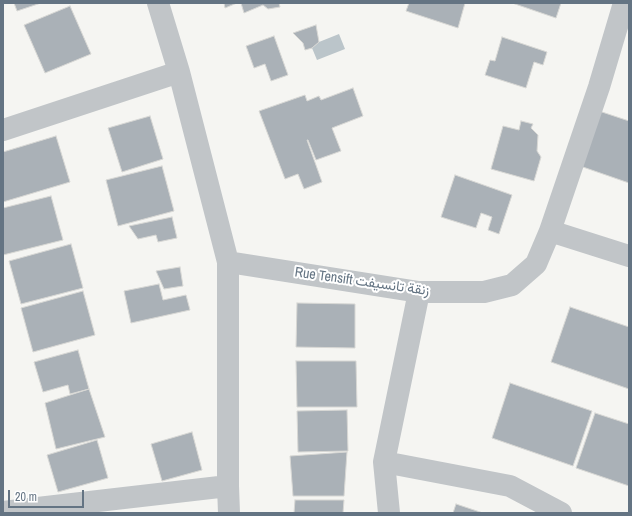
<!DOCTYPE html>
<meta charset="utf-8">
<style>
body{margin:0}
#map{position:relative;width:632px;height:516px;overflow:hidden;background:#f5f5f2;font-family:"Archivo Narrow",sans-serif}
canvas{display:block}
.frame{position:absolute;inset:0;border:4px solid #647483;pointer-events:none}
.scale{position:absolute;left:8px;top:490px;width:76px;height:18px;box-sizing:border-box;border:2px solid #647483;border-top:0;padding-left:5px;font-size:12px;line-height:14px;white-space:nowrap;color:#647483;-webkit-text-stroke:3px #fff;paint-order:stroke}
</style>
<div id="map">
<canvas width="632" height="516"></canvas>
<div class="frame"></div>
<div class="scale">20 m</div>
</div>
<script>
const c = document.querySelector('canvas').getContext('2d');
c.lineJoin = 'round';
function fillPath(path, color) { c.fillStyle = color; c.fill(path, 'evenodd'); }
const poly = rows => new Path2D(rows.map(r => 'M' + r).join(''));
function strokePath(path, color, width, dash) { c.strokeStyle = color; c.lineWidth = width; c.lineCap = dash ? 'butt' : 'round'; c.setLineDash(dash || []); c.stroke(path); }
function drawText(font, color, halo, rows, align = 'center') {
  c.font = font + ' "Archivo Narrow",Vazirmatn,sans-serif'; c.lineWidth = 4; c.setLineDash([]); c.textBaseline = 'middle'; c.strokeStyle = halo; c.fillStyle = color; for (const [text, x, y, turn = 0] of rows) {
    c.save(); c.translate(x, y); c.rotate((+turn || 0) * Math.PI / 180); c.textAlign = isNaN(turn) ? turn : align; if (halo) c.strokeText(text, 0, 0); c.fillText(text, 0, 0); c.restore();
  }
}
const water = poly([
 [339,34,345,49,317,60,312,48,319,42]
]);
const building = poly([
 [14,3,41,3,17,11,14,3],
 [224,3,237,3,225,8,224,3],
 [241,3,279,3,280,7,268,9,263,5,244,13,241,3],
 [409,3,465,3,458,28,406,11,409,3],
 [512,3,561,3,556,18,512,3],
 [70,6,91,54,45,73,24,25,70,6],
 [316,25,319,42,312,48,305,50,303,43,293,33,316,25],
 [274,36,288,75,271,81,265,64,254,68,246,46,274,36],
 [502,37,547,52,543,65,534,62,526,88,485,75,490,60,495,61,502,37],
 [353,88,363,116,332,128,341,151,316,160,308,140,307,140,322,182,304,189,298,174,285,179,259,111,305,95,307,101,319,96,321,100,353,88],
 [599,111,629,121,629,183,580,166,599,111],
 [150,116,163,159,122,172,108,128,150,116],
 [521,121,533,124,531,128,538,135,537,151,541,157,534,181,491,169,503,126,519,130,521,121],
 [56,136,70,182,3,202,3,152,56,136],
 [162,166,174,211,118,226,106,180,162,166],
 [455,175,512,195,499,234,488,230,492,217,481,213,476,228,441,217,455,175],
 [51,196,63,240,3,255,3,208,51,196],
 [172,217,177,238,158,242,156,235,138,239,129,226,172,217],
 [71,244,83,288,21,304,9,261,71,244],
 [180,267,183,286,164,289,156,271,180,267],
 [159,284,163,300,186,295,190,310,131,323,124,291,159,284],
 [83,291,95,335,33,352,21,308,83,291],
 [297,303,355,304,355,348,296,347,297,303],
 [570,307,629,327,629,389,551,362,570,307],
 [78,350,89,389,70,394,68,385,43,392,34,362,78,350],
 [296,361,356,361,357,407,297,407,296,361],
 [510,383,592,411,573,466,492,438,510,383],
 [89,389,105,437,56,449,45,403,89,389],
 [347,410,348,451,298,452,297,411,347,410],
 [595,413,629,424,629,486,576,468,595,413],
 [192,432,202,470,162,481,151,444,192,432],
 [97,440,108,478,58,492,47,455,97,440],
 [347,452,344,496,293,496,290,456,347,452],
 [295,500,344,500,343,513,294,513,295,500],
 [456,504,483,513,453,513,456,504]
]);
const minor = poly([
 [158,3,179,72,228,262,228,486,229,513],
 [3,130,179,72],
 [550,231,629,256],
 [228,262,419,292,484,292,512,285,536,264,550,231,599,87,624,3],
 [384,462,510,486,561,513],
 [3,512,228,486],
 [389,513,384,462,419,292]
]);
const streetNames = [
 ["Rue Tensift زنقة تانسيفت",362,282,8]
];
fillPath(water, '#bbc5ca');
fillPath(building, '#aab1b7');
strokePath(building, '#d7d7d4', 1);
strokePath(minor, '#c1c5c8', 22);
drawText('14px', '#647483', '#fff', streetNames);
</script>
